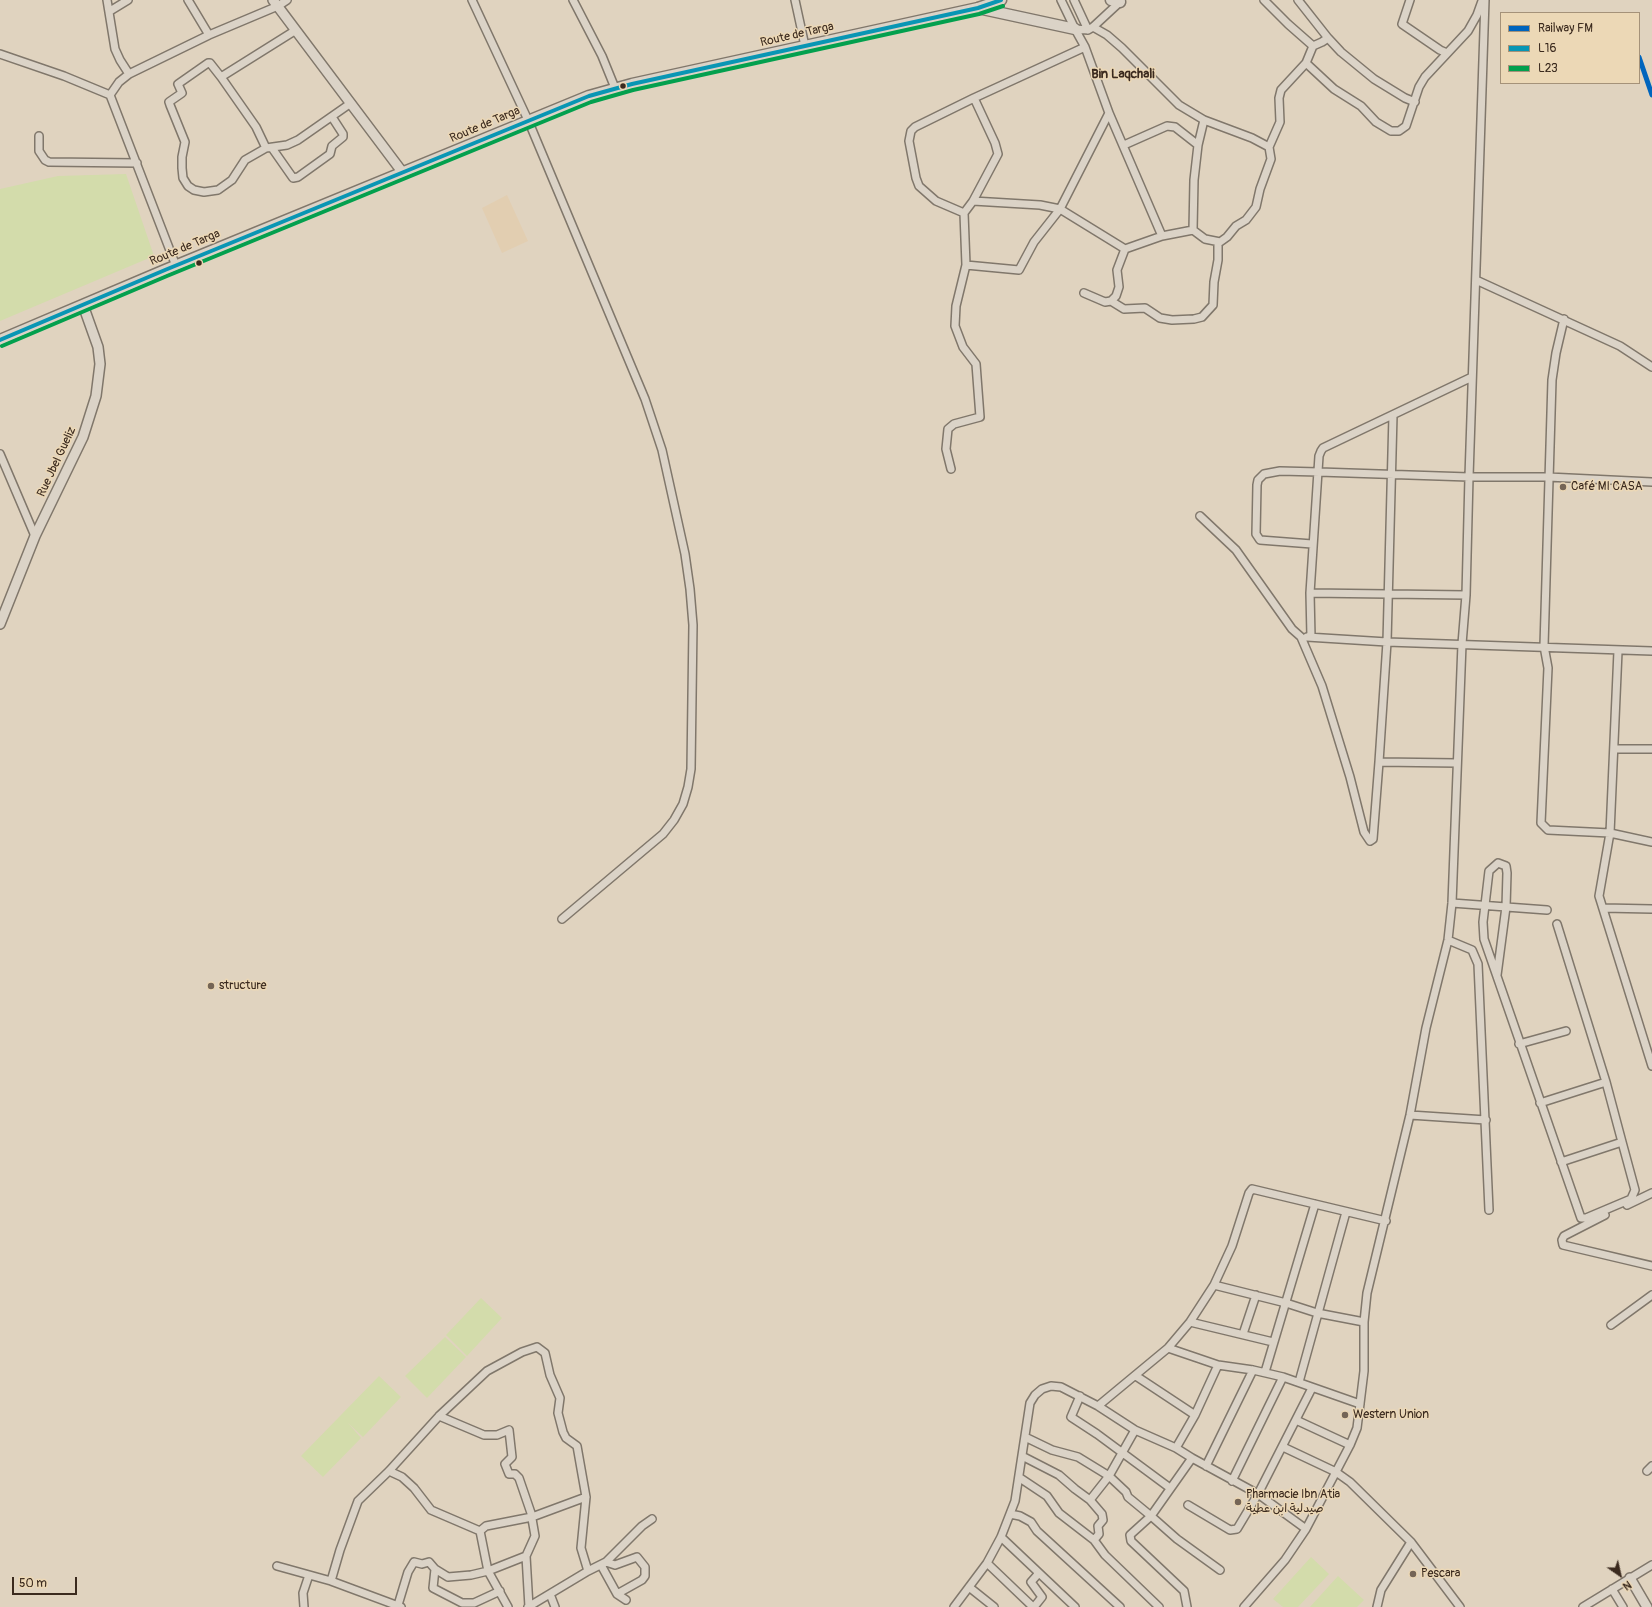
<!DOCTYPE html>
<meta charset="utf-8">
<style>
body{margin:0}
#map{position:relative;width:1652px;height:1607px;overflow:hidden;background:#e0d3bf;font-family:Pangolin,sans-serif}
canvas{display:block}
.legend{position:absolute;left:1500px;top:12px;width:140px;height:72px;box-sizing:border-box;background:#ecd8b6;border:1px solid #a59279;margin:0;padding:5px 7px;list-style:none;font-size:12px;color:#3b2a1e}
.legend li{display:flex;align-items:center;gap:8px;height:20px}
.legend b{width:20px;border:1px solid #a59279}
.north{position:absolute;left:1600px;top:1555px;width:40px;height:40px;-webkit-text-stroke:3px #ecd8b6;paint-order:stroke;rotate:146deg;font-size:11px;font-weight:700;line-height:16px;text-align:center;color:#3b2a1e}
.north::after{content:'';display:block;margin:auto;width:14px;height:18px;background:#3b2a1e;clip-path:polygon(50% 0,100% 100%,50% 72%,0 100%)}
.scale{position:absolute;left:12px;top:1577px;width:65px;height:18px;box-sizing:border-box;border:2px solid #3b2a1e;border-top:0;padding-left:5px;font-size:12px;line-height:14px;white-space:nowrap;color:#3b2a1e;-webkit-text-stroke:3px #ecd8b6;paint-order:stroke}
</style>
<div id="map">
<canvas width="1652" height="1607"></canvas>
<ul class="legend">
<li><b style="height:5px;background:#0065bd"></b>Railway FM</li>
<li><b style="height:5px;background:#0996b4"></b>L16</li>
<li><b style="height:5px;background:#03a04e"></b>L23</li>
</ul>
<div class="north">N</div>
<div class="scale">50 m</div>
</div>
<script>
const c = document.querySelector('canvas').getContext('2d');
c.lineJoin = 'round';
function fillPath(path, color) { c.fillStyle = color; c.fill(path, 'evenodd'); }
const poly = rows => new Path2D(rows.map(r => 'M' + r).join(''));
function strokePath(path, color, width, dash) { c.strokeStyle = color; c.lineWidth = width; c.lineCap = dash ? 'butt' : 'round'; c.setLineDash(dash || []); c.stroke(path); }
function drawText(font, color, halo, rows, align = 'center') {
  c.font = font + ' Pangolin,"Playpen Sans Arabic",sans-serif'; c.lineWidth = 3; c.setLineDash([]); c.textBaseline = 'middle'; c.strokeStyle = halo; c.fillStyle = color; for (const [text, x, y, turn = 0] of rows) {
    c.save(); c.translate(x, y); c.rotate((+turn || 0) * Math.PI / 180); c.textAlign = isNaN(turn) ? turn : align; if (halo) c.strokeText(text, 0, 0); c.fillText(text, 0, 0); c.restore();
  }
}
const built = poly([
 [507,195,528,241,502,253,482,208]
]);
const green = poly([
 [126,174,154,256,0,321,0,189,58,176],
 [481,1298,502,1318,467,1356,446,1335],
 [445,1337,466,1357,427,1398,405,1376],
 [379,1376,401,1397,363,1437,348,1423,361,1438,323,1477,301,1456],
 [1311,1557,1329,1574,1298,1607,1283,1607,1273,1599],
 [1338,1576,1364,1600,1357,1607,1310,1607]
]);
const minor = poly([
 [107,0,115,49,120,60,129,74],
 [188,0,209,35],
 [472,0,528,120,645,399,662,450,685,554,690,589,693,625,691,769,688,787,683,804,674,820,663,834,562,919],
 [573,0,602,56,615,88],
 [795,0,805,46],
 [1061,0,1075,29],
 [1074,0,1088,30],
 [1264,0,1288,24,1313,46,1322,42,1328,38,1298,0],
 [1410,0,1402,24,1440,50,1447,53],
 [1121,1,1093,27,1088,30,1075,29,1085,47,1109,113,1162,236],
 [110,11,128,0],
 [1093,27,1107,35,1122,48,1179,105,1204,120,1252,138,1269,147,1280,122,1279,98,1281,90,1306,63,1313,46],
 [296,30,221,77,210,63,208,63,178,84,182,93,169,102,170,105,185,142,182,157,182,168,183,178,188,186,194,190,204,192,218,190,232,180,245,160,266,148,287,145,298,140,351,103],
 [1328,38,1341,52,1374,79,1405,98,1415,102],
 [0,54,64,76,110,95,176,266],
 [1306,63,1334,89,1361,106,1376,122,1391,131,1399,131,1406,126,1419,87,1425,77,1468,31,1477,15,1482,1],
 [221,77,256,127,266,148],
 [110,95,119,82,129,74,209,35,278,6,287,0],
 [1204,120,1198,145,1194,180,1193,230,1205,239,1220,242,1227,237,1236,226,1246,220,1256,207,1260,189,1271,159,1269,147],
 [39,136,39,151,45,160,49,162,137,163],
 [1124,145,1167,126,1175,127,1198,145],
 [272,148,293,178,298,177,330,154,332,146,343,137,343,134,332,117],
 [973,201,1040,205,1060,209,1125,249,1162,236,1193,230],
 [964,213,936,201,919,186,916,178,909,141,911,131,915,127,974,98,1085,47],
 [966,265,1019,270,1034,242,1060,209,1109,113],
 [1476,280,1620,346,1652,367],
 [1084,293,1105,302,1111,301,1116,296,1119,287,1117,270,1125,249],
 [1111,301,1124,309,1145,308,1160,318,1172,320,1194,319,1202,317,1213,305,1214,282,1218,260,1218,242],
 [1564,319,1556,353,1552,380,1544,646,1548,668,1541,823,1548,830,1610,833,1652,842],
 [1393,415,1387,642,1379,762,1457,763],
 [0,454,35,536],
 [951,469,946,449,948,429,954,424,980,417,976,364,963,347,955,326,956,306,966,265,964,213,973,201,998,154,995,143,974,98],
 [1200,516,1236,550,1292,629,1301,637,1322,686,1350,777,1364,832,1370,841,1373,839,1379,762],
 [1312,544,1260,540,1256,534,1257,485,1258,480,1264,474,1280,471,1319,472,1469,477,1548,477,1652,482],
 [1310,593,1466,595],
 [1307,637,1387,642,1652,651],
 [1311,637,1310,593,1319,456,1321,451,1323,448,1472,377],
 [1618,651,1610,833,1599,896,1652,1066],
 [1614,749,1652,749],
 [1452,903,1547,910],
 [1603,908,1652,909],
 [1557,924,1606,1082,1622,1142,1561,1162],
 [1448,940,1472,950,1478,964,1489,1210],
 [1497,975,1506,907,1507,873,1506,866,1498,863,1489,871,1483,922,1484,939,1581,1218,1586,1218,1631,1199,1635,1190,1622,1142],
 [1519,1044,1566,1031],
 [1540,1103,1606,1082],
 [1410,1115,1486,1120],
 [1627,1205,1652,1193],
 [1605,1215,1564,1236,1562,1240,1563,1245,1652,1266],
 [1214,1285,1286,1303,1317,1313,1364,1322],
 [1190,1322,1273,1342],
 [1611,1325,1652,1295],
 [1243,1334,1256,1295],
 [1168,1348,1218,1365,1253,1370,1283,1377,1360,1404],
 [1265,1372,1315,1204],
 [1136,1376,1195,1415],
 [1299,1382,1346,1212],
 [1080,1396,1071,1417,1097,1434,1170,1488],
 [1098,1406,1168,1348,1190,1322,1214,1285,1232,1246,1249,1193,1252,1189,1386,1221],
 [439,1416,484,1435,497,1435,509,1430,512,1457,505,1464,509,1474,515,1474,519,1478,531,1513,535,1536,526,1556,529,1607],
 [1296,1420,1350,1445],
 [1025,1437,1052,1450,1078,1457,1109,1476,1126,1492,1128,1497,1151,1516,1192,1458],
 [1283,1447,1336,1472,1350,1482,1411,1542,1460,1607],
 [1176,1448,1195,1415,1218,1365],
 [1022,1456,1059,1475,1075,1489,1090,1500,1102,1514,1103,1520,1098,1526,1099,1534,1094,1540],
 [1206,1466,1253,1370],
 [389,1471,402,1477,414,1488,431,1510,480,1531],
 [1647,1471,1652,1466],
 [1020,1478,1047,1496,1059,1513,1094,1540,1105,1555,1159,1607],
 [1232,1481,1283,1377],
 [1090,1500,1109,1476,1135,1430],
 [1188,1505,1230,1530,1237,1529,1258,1494,1312,1388],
 [1010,1514,1020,1516,1031,1522,1037,1531,1120,1607],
 [480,1531,486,1526,532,1517,586,1497],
 [480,1531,488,1571,508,1607],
 [1001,1537,1075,1607],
 [606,1562,615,1565,637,1557,645,1567,645,1576,642,1580,617,1594],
 [987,1563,1033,1607],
 [601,1565,617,1594,626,1600],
 [277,1566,331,1581,401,1607],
 [435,1569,448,1577,471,1575,488,1571,526,1556],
 [331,1581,340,1550,358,1501,389,1471,439,1416,487,1371,522,1352,537,1347,545,1353,550,1375,560,1398,558,1413,563,1432,566,1438,577,1446,586,1497,581,1548,588,1571],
 [969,1587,994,1607],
 [1612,1589,1623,1607],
 [550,1594,555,1607],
 [398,1605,408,1572,414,1562,422,1564,429,1562,435,1569,433,1588,462,1603,474,1603,500,1591],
 [304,1607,303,1593,309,1575],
 [528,1607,588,1571,606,1562,642,1526,652,1519],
 [954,1607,987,1563,1001,1537,1015,1501,1030,1403,1035,1395,1042,1389,1051,1386,1061,1387,1098,1406,1135,1430,1176,1448,1192,1458,1258,1494,1306,1529],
 [1034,1607,1042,1597,1031,1582,1039,1573],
 [1187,1607,1184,1591,1131,1541,1130,1535,1151,1516,1177,1539,1220,1570],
 [1244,1607,1285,1560,1306,1529,1350,1445,1357,1428,1364,1371,1364,1322,1367,1293,1410,1115,1426,1028,1448,940,1452,903,1462,644,1466,595,1469,477,1485,0],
 [1377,1607,1381,1590,1411,1542],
 [1583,1607,1652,1565]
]);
const tertiary = poly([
 [273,0,403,173],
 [0,624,35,536,83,437,96,396,100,364,98,347,83,305],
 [1630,1578,1647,1607]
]);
const secondary = poly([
 [1111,0,1120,2],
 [978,8,1075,29],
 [0,340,165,270,589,96,632,84,978,8,1001,0]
]);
const bus1 = poly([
 [0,340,165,270,589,96,632,84,978,8,1001,0]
]);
const bus2 = poly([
 [2,346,167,276,591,102,633,90,979,14,1003,6]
]);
const rail1 = poly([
 [1639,57,1652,95]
]);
const markers = [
 [623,86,3.5,"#3b2a1e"],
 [199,263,3.5,"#3b2a1e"],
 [1563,487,4,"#756556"],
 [211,986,4,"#756556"],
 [1345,1415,4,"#756556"],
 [1238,1502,4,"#756556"],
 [1413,1574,4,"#756556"]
];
const streetNames = [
 ["Route de Targa",797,35,-13],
 ["Route de Targa",485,125,-23],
 ["Route de Targa",185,248,-23],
 ["Rue Jbel Gueliz",57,462,-65]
];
const poiNames = [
 ["Café MI CASA",1571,487],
 ["structure",219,986],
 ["Western Union",1353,1415],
 ["Pharmacie Ibn Atia",1246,1495],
 ["صيدلية ابن عطية",1246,1509],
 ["Pescara",1421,1574]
];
const neighbourhoodNames = [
 ["Bin Laqchali",1123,75]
];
fillPath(built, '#e2ceb1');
fillPath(green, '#d3dcab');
strokePath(minor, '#80776b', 10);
strokePath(tertiary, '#80776b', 12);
strokePath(secondary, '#80776b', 13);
strokePath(minor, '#dbd3c7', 7);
strokePath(tertiary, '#dbd3c7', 9);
strokePath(secondary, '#dbd3c7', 10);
strokePath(bus1, '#0996b4', 4);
strokePath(bus2, '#03a04e', 4);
strokePath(rail1, '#0065bd', 5);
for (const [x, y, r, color] of markers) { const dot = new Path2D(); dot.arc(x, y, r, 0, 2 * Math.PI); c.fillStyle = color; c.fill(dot); strokePath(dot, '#ecd8b6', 1.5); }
drawText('12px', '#3b2a1e', '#ecd8b6', streetNames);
drawText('12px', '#3b2a1e', '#ecd8b6', poiNames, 'left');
drawText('bold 13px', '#3b2a1e', '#ecd8b6', neighbourhoodNames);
</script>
